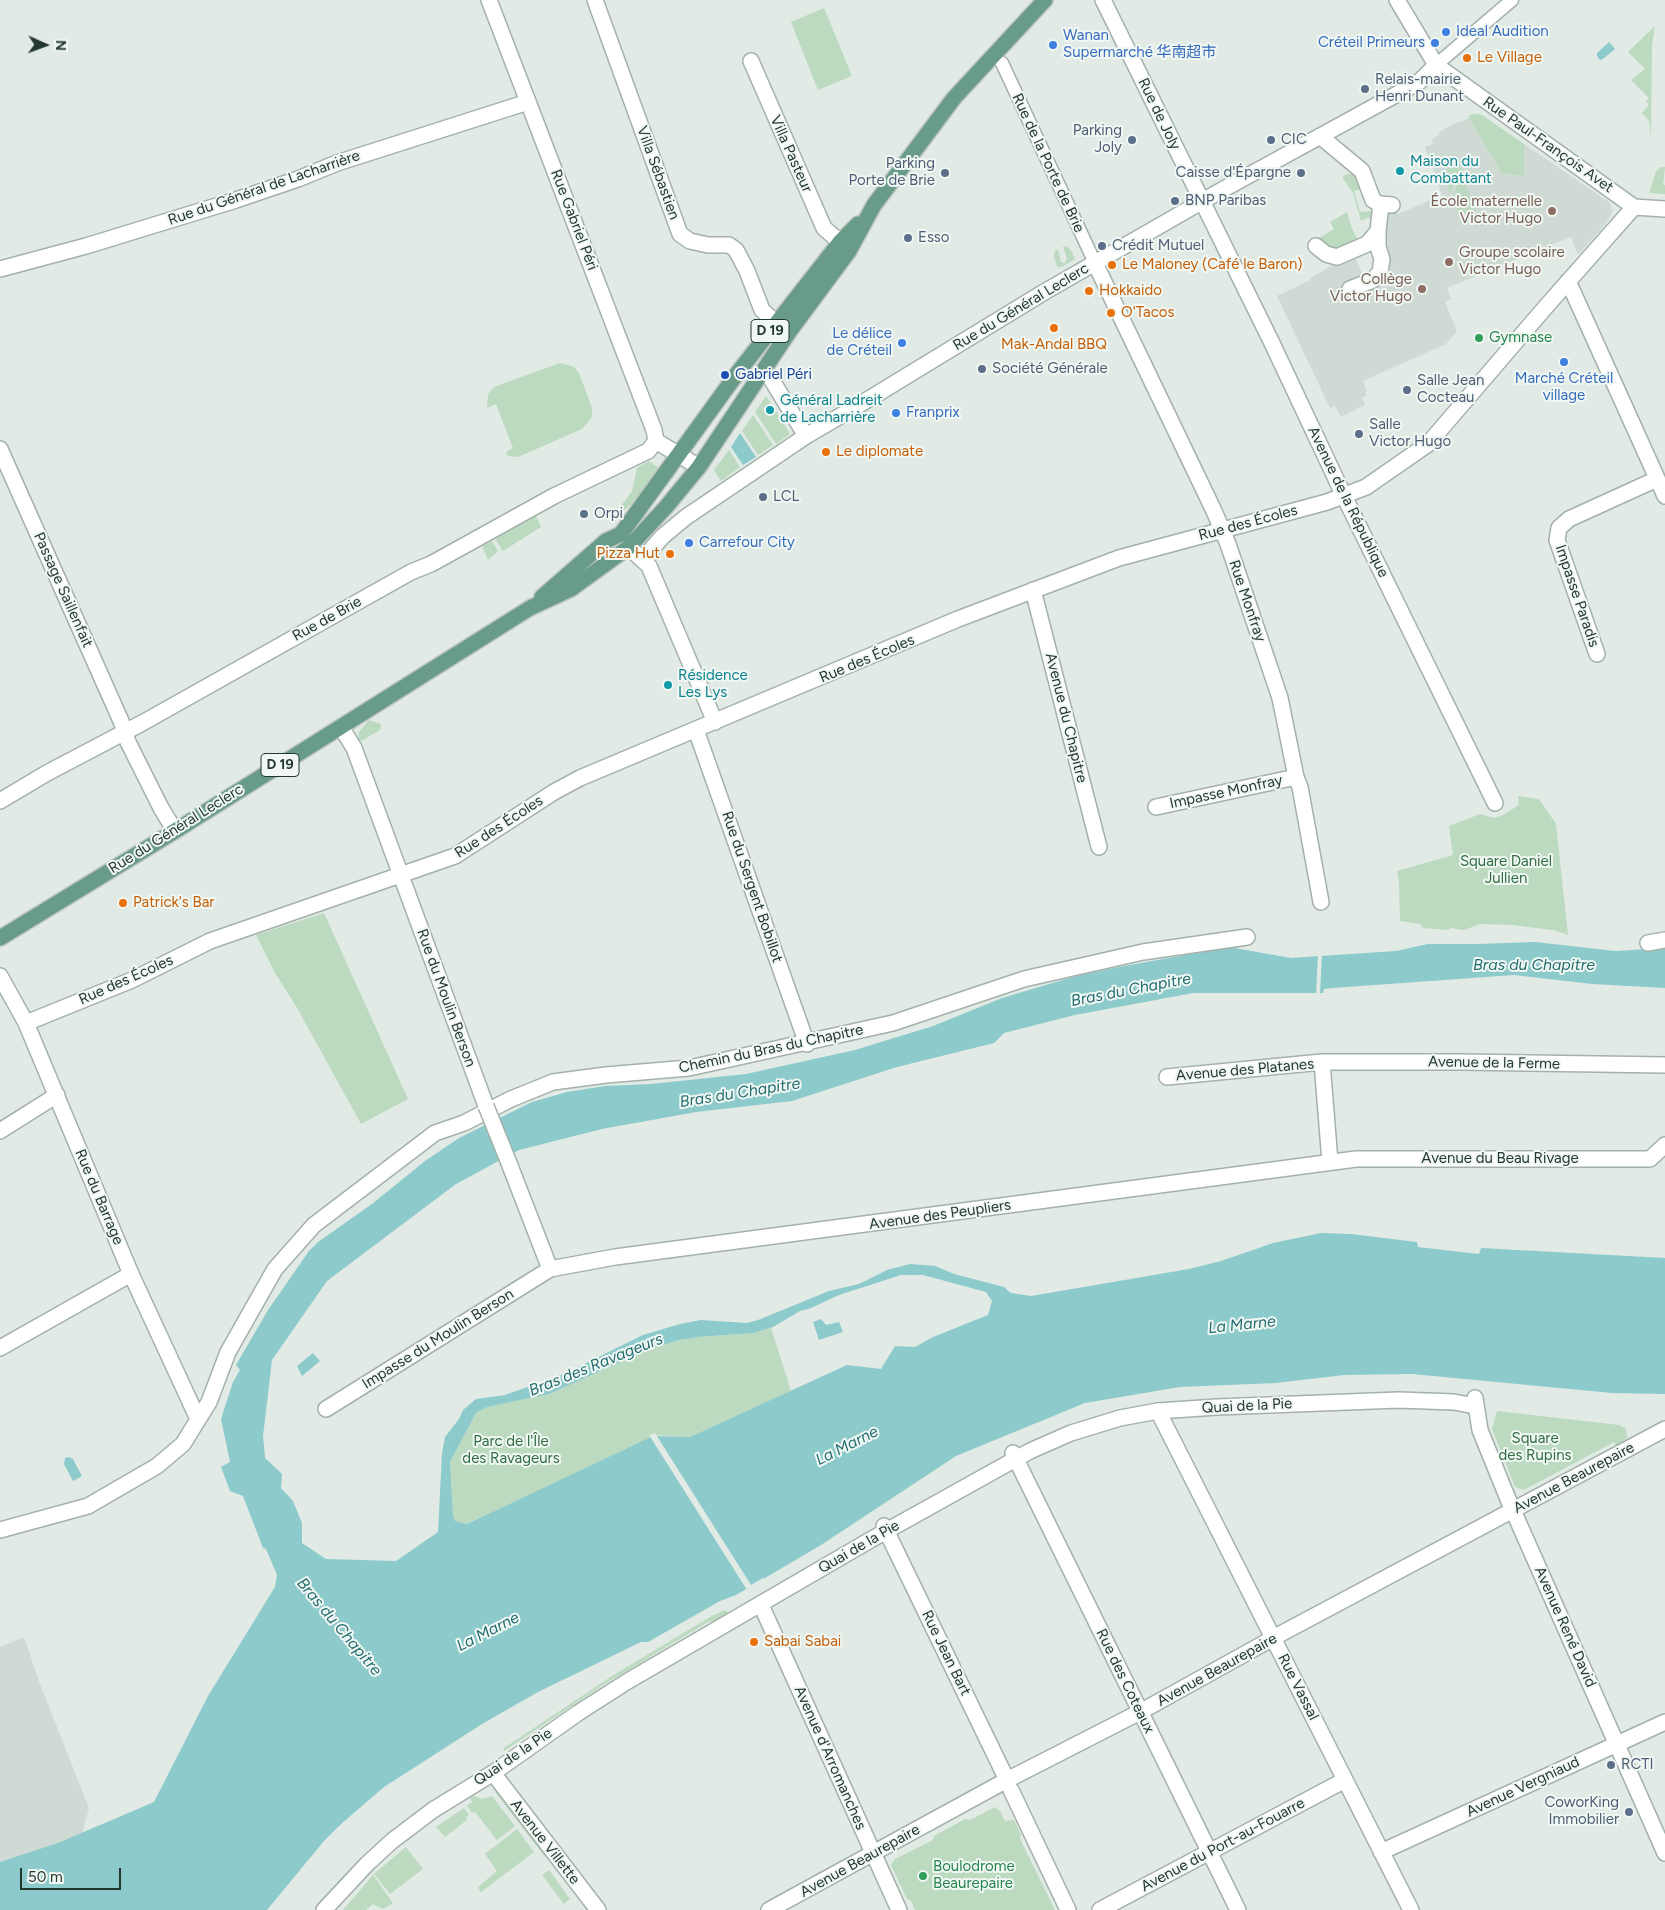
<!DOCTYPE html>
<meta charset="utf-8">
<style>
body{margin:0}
#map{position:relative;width:1665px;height:1910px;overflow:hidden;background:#e1eae5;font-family:Figtree,sans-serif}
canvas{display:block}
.north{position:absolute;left:20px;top:20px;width:50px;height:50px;-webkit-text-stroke:4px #f1f7f3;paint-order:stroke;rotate:92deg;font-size:14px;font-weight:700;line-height:20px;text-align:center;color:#233930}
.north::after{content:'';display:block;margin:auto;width:18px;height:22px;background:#233930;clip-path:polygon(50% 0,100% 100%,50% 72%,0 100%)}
.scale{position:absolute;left:20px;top:1868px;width:101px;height:22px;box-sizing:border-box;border:2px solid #233930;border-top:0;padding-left:6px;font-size:15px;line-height:18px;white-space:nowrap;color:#233930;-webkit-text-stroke:4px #f1f7f3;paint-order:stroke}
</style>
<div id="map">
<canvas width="1665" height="1910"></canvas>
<div class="north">N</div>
<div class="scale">50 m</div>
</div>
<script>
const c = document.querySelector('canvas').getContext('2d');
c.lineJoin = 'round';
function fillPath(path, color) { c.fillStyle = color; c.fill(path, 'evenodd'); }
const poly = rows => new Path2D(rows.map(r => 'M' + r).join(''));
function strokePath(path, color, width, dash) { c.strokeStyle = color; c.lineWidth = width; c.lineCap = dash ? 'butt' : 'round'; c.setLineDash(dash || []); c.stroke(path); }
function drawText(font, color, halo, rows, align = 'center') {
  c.font = font + ' Figtree,"Noto Sans SC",sans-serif'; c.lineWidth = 4; c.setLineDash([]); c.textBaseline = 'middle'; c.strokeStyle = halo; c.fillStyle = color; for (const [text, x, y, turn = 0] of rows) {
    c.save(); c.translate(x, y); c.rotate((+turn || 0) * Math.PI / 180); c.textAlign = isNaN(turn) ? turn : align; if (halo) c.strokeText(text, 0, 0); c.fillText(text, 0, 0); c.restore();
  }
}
const built = poly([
 [1469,118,1502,174,1524,176,1524,144,1609,202,1613,211,1603,227,1578,255,1571,237,1447,288,1451,299,1445,302,1457,331,1446,344,1363,381,1367,391,1365,392,1367,395,1362,398,1365,405,1341,417,1335,406,1330,408,1277,296,1310,280,1310,278,1353,254,1364,277,1384,274,1390,269,1383,251,1386,216,1394,208,1398,214,1442,195,1425,147,1433,144,1432,139,1440,134,1439,132,1457,122,1458,123],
 [24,1637,38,1679,89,1808,62,1910,0,1910,0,1647]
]);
const green = poly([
 [824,8,852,76,818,90,791,22],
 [1655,26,1652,45,1651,137,1649,121,1642,113,1649,105,1646,101,1649,98,1631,80,1645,69,1628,52],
 [1474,114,1482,115,1524,144,1524,176,1502,174,1469,118,1469,115],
 [1456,159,1464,173,1455,181,1451,194,1444,176,1448,168],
 [1661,167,1665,167,1663,185,1665,185,1665,194,1649,193,1656,171],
 [1347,174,1355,174,1362,189,1354,191,1360,212,1371,211,1374,219,1367,218,1361,221,1353,193,1342,177],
 [1463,179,1476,211,1459,217,1453,197,1457,183],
 [1347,212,1351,226,1359,243,1341,251,1330,249,1317,239,1334,229,1330,222],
 [1063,246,1068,247,1072,252,1075,259,1062,267,1057,267,1054,256,1055,250,1058,250,1061,262,1065,263,1067,259],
 [560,363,574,367,579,373,592,408,592,417,582,429,518,457,508,456,506,452,513,448,496,404,487,408,488,394,494,387],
 [766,396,771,403,763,409,770,417,776,411,790,434,776,444,755,412],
 [753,415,773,445,758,455,742,431],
 [729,450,740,467,721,481,714,470],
 [649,461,660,469,641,494,625,510,621,506,632,491,637,468],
 [536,516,541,527,503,551,495,539],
 [492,541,498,551,488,560,482,546],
 [369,720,381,724,380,730,358,743,359,732],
 [1518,796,1539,799,1556,824,1568,935,1553,930,1512,925,1480,924,1464,930,1451,928,1448,930,1423,928,1420,924,1400,921,1399,882,1397,871,1453,855,1449,826,1480,814,1494,818,1503,815,1519,805],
 [324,913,408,1099,361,1124,296,1006,275,973,256,935],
 [771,1328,791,1391,690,1437,656,1435,467,1524,455,1521,453,1516,450,1462,476,1413,487,1407,549,1394,650,1349,679,1340,698,1337,754,1333],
 [1497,1411,1619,1425,1626,1429,1627,1438,1616,1446,1614,1442,1524,1490,1515,1487,1492,1429],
 [725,1610,729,1613,719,1620,708,1622,603,1685,504,1751,504,1748,612,1676,710,1617],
 [497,1791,546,1855,545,1857,495,1792],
 [474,1796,482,1799,492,1796,515,1826,497,1840,475,1812,472,1813,467,1806,472,1802,470,1798],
 [995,1807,1000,1811,1005,1821,1014,1820,1021,1835,1020,1839,1055,1910,915,1910,911,1901,907,1899,891,1865,895,1859,933,1840,934,1836,965,1819,970,1820],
 [464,1808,469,1815,466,1818,467,1820,445,1837,436,1827],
 [517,1829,534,1852,481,1892,478,1887,497,1871,485,1854],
 [406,1847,423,1869,390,1894,374,1874],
 [549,1870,570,1899,564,1904,542,1875],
 [373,1875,393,1903,383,1909,373,1904,366,1910,343,1910]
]);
const water = poly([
 [1609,42,1615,49,1603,59,1600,60,1597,56,1597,53],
 [740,433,756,457,743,465,731,447],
 [1535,942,1615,951,1665,948,1665,988,1592,984,1514,975,1333,988,1324,989,1323,993,1193,993,1075,1015,1004,1033,994,1043,897,1067,792,1101,696,1112,602,1129,519,1150,456,1184,327,1281,272,1360,263,1436,265,1458,282,1474,281,1488,293,1501,302,1523,302,1543,326,1559,396,1561,438,1532,442,1453,445,1437,459,1419,463,1410,476,1399,505,1395,564,1374,643,1335,680,1324,701,1320,747,1323,758,1320,829,1291,859,1284,887,1270,910,1264,935,1266,954,1274,1004,1287,1011,1293,1031,1296,1189,1269,1221,1261,1273,1243,1321,1233,1351,1234,1417,1242,1418,1247,1479,1254,1481,1248,1665,1258,1665,1394,1612,1393,1412,1374,1344,1375,1276,1383,1180,1387,1085,1403,956,1456,821,1545,736,1595,720,1601,648,1642,641,1642,538,1692,482,1724,384,1787,340,1825,324,1841,267,1910,0,1910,0,1862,58,1843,154,1802,208,1696,275,1587,277,1575,266,1549,263,1548,243,1496,230,1491,221,1467,230,1462,221,1419,233,1382,240,1370,236,1365,268,1310,309,1251,318,1242,372,1204,425,1161,459,1138,532,1102,567,1092,605,1086,651,1084,746,1074,855,1050,933,1026,1002,998,1076,976,1119,967,1229,947,1291,958,1396,951,1428,944,1477,944],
 [901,1275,923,1275,986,1292,992,1301,988,1315,933,1337,915,1347,895,1346,881,1369,847,1365,690,1437,653,1436,467,1524,455,1521,453,1516,450,1462,476,1413,487,1407,549,1394,650,1349,679,1340,698,1337,754,1333,773,1327,800,1311,811,1308,839,1295],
 [821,1319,826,1325,839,1322,843,1332,819,1340,813,1322],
 [313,1353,320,1361,302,1376,297,1366],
 [68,1457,73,1459,82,1476,73,1481,64,1464,65,1458]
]);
const pier = poly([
 [1318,953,1322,953,1320,995,1316,995],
 [655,1433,751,1585,763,1578,765,1580,747,1590,649,1435]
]);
const pedestrian = poly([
 [1002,63,1095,263],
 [1436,65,1512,0]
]);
const minor = poly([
 [489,0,654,430,656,441],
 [595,0,680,234,690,241,708,245,729,245,736,250,747,271,762,310,776,323],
 [1103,0,1271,341,1344,496,1495,803],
 [1397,0,1436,65,1634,207,1665,209],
 [751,61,824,228,840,242],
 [1320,136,1362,171,1373,200,1379,204,1392,205],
 [1316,246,1326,254,1337,257,1367,244,1378,231],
 [1095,263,1214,511,1228,544,1280,698,1296,777,1300,787,1321,902],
 [0,269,86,246,236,200,298,179,337,163,528,102],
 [1568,281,1665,496],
 [1350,289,1373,280,1380,272,1382,259,1378,247,1378,231,1381,204],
 [806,436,859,405,1046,291,1222,190,1419,82,1436,65],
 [656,441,699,467],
 [0,449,121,721,128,742,161,808,175,831],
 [635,553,649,566,715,722],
 [643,559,662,537,686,517,806,436,765,369],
 [1033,590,1099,847],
 [1597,654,1557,540,1559,528,1569,519,1657,479],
 [341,727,354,748,486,1106],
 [696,730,807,1044],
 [0,801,47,773,144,722,411,572,431,564,554,496,648,451,656,441],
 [1156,807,1296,777],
 [1648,943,1665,940],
 [0,976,26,1023,131,1274,198,1419],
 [26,1023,132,980,210,941,455,856,554,792,580,778,958,619,1119,558,1327,502,1366,487,1428,444,1543,310,1634,207],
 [1322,1062,1330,1162],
 [1167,1077,1322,1062,1461,1062,1665,1065],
 [0,1131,57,1095],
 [509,1163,550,1269],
 [0,1348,131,1274],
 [1475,1398,1480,1430,1508,1499,1665,1853],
 [326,1409,550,1269,615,1257,1356,1159,1650,1159,1665,1145],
 [1158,1411,1411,1910],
 [1013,1453,1238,1910],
 [884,1526,1007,1780],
 [0,1530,88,1506,157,1466,183,1444,209,1402,228,1352,275,1269,314,1225,435,1133,464,1123,511,1099,553,1082,606,1075,689,1068,893,1023,1024,979,1143,952,1247,937],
 [761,1605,899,1910],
 [493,1773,598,1910],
 [1011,1790,1068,1910],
 [1381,1852,1665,1722],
 [769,1910,1007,1780,1140,1712,1286,1631,1665,1429],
 [1100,1910,1345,1780]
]);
const tertiary = poly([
 [324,1910,367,1864,392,1841,433,1810,493,1773,578,1713,628,1681,872,1539,1030,1451,1071,1433,1120,1418,1158,1411,1217,1407,1399,1400,1454,1402,1475,1406]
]);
const primary = poly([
 [542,597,606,541,621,534,739,371,840,242,858,224],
 [0,938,175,831,530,608,571,589,629,547,666,507,699,467,789,332,849,251,874,205,954,98,1045,0]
]);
const minorBridge = poly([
 [486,1106,509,1163]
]);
const markers = [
 [1446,32,5,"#3f7fe0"],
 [1435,43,5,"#3f7fe0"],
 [1053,45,5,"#3f7fe0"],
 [1467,58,5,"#e8710a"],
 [1365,89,5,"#5c6f8a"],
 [1132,140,5,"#5c6f8a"],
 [1271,140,5,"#5c6f8a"],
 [1400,171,5,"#0f9aa8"],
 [945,173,5,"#5c6f8a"],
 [1301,173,5,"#5c6f8a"],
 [1175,201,5,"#5c6f8a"],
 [1552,211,5,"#8d6e63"],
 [908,238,5,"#5c6f8a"],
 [1102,246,5,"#5c6f8a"],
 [1449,262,5,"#8d6e63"],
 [1112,265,5,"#e8710a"],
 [1422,289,5,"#8d6e63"],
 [1089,291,5,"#e8710a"],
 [1111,313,5,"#e8710a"],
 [1054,328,5,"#e8710a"],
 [1479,338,5,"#2e9e5b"],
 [902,343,5,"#3f7fe0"],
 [1564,362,5,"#3f7fe0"],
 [982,369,5,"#5c6f8a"],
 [725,375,5,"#1a4fb4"],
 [1407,390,5,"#5c6f8a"],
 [770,410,5,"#0f9aa8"],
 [896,413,5,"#3f7fe0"],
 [1359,434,5,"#5c6f8a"],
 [826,452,5,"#e8710a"],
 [763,497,5,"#5c6f8a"],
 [584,514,5,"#5c6f8a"],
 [689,543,5,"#3f7fe0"],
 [670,554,5,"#e8710a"],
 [668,685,5,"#0f9aa8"],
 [123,903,5,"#e8710a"],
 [754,1642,5,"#e8710a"],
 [1611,1765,5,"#5c6f8a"],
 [1629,1812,5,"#5c6f8a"],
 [923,1876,5,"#2e9e5b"]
];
const shields = [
 [770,331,38],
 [280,765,38]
];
const shieldNames = [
 ["D 19",770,331],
 ["D 19",280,765]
];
const shopNames = [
 ["Ideal Audition",1456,32],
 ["Wanan",1063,36],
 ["Supermarché 华南超市",1063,53],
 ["Créteil Primeurs",1425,43,"right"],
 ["Le délice",892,334,"right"],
 ["de Créteil",892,351,"right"],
 ["Marché Créteil",1564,379,"center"],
 ["village",1564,396,"center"],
 ["Franprix",906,413],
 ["Carrefour City",699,543]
];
const foodNames = [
 ["Le Village",1477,58],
 ["Le Maloney (Café le Baron)",1122,265],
 ["Hokkaido",1099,291],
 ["O'Tacos",1121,313],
 ["Mak-Andal BBQ",1054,345,"center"],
 ["Le diplomate",836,452],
 ["Pizza Hut",660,554,"right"],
 ["Patrick's Bar",133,903],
 ["Sabai Sabai",764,1642]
];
const serviceNames = [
 ["Relais-mairie",1375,80],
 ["Henri Dunant",1375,97],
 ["Parking",1122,131,"right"],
 ["Joly",1122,148,"right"],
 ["CIC",1281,140],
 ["Parking",935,164,"right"],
 ["Porte de Brie",935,181,"right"],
 ["Caisse d'Épargne",1291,173,"right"],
 ["BNP Paribas",1185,201],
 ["Esso",918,238],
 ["Crédit Mutuel",1112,246],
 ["Société Générale",992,369],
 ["Salle Jean",1417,381],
 ["Cocteau",1417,398],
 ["Salle",1369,425],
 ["Victor Hugo",1369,442],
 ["LCL",773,497],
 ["Orpi",594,514],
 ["RCTI",1621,1765],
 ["CoworKing",1619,1803,"right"],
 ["Immobilier",1619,1820,"right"]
];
const streetNames = [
 ["Rue de Joly",1159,114,64],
 ["Rue Paul-François Avet",1548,145,35],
 ["Villa Pasteur",791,154,66],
 ["Rue de la Porte de Brie",1048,163,65],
 ["Villa Sébastien",658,173,70],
 ["Rue du Général de Lacharrière",264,188,-19],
 ["Rue Gabriel Péri",574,220,69],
 ["Rue du Général Leclerc",1021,307,-31],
 ["Avenue de la République",1348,502,64],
 ["Rue des Écoles",1248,523,-15],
 ["Passage Saillenfait",63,590,66],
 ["Impasse Paradis",1577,596,71],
 ["Rue Monfray",1247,601,71],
 ["Rue de Brie",327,619,-29],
 ["Rue des Écoles",867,659,-23],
 ["Avenue du Chapitre",1066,718,76],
 ["Impasse Monfray",1226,792,-12],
 ["Rue des Écoles",499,827,-33],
 ["Rue du Général Leclerc",176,829,-32],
 ["Rue du Sergent Bobillot",752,887,71],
 ["Rue des Écoles",126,980,-24],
 ["Rue du Moulin Berson",446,998,70],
 ["Chemin du Bras du Chapitre",771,1049,-12],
 ["Avenue de la Ferme",1494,1063,1],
 ["Avenue des Platanes",1245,1070,-5],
 ["Avenue du Beau Rivage",1500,1159],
 ["Rue du Barrage",99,1197,67],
 ["Avenue des Peupliers",940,1215,-8],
 ["Impasse du Moulin Berson",438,1339,-32],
 ["Quai de la Pie",1247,1406,-3],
 ["Avenue Beaurepaire",1574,1478,-28],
 ["Quai de la Pie",859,1547,-30],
 ["Avenue René David",1565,1627,66],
 ["Rue Jean Bart",946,1653,64],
 ["Avenue Beaurepaire",1217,1670,-29],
 ["Rue des Coteaux",1125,1681,64],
 ["Rue Vassal",1298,1687,63],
 ["Quai de la Pie",513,1757,-34],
 ["Avenue d'Arromanches",830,1758,66],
 ["Avenue Vergniaud",1523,1787,-25],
 ["Avenue Villette",545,1842,52],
 ["Avenue du Port-au-Fouarre",1223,1845,-28],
 ["Avenue Beaurepaire",860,1861,-29]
];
const cultureNames = [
 ["Maison du",1410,162],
 ["Combattant",1410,179],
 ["Général Ladreit",780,401],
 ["de Lacharrière",780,418],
 ["Résidence",678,676],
 ["Les Lys",678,693]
];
const educationNames = [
 ["École maternelle",1542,202],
 ["Victor Hugo",1542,219],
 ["Groupe scolaire",1459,253,"left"],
 ["Victor Hugo",1459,270,"left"],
 ["Collège",1412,280],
 ["Victor Hugo",1412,297]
];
const leisureNames = [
 ["Gymnase",1489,338],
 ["Boulodrome",933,1867],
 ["Beaurepaire",933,1884]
];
const transitNames = [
 ["Gabriel Péri",735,375]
];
const parkNames = [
 ["Square Daniel",1506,862],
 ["Jullien",1506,879],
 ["Square",1535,1439],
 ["des Rupins",1535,1456],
 ["Parc de l'Île",511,1442],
 ["des Ravageurs",511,1459]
];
const waterNames = [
 ["Bras du Chapitre",1534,965],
 ["Bras du Chapitre",1131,990,-11],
 ["Bras du Chapitre",740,1093,-9],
 ["La Marne",1242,1325,-6],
 ["Bras des Ravageurs",596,1365,-22],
 ["La Marne",847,1446,-27],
 ["Bras du Chapitre",339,1627,50],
 ["La Marne",488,1632,-27]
];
fillPath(built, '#cfdad4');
fillPath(green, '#bcdac0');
fillPath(water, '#8dcacb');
fillPath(pier, '#e1eae5');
strokePath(pedestrian, '#a4b1ab', 15);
strokePath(minor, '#a4b1ab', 18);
strokePath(tertiary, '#a4b1ab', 18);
strokePath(primary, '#bdc4c1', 18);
strokePath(pedestrian, '#fff', 12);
strokePath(minor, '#fff', 15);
strokePath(tertiary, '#fff', 15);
strokePath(primary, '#699c88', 15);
strokePath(minorBridge, '#a4b1ab', 18, []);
strokePath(minorBridge, '#fff', 15);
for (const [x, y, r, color] of markers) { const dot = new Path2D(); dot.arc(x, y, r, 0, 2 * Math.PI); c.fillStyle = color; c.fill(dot); strokePath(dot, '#f1f7f3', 2); }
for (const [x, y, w] of shields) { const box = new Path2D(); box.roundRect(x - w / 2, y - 11.5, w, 23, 4); c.fillStyle = '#f1f7f3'; c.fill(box); strokePath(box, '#233930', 1); }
drawText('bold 14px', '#233930', null, shieldNames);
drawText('15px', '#366cbe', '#f1f7f3', shopNames, 'left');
drawText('15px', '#c56008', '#f1f7f3', foodNames, 'left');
drawText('15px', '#4e5e75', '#f1f7f3', serviceNames, 'left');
drawText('15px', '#233930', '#f1f7f3', streetNames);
drawText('15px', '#0d838f', '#f1f7f3', cultureNames, 'left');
drawText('15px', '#785e54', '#f1f7f3', educationNames, 'right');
drawText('15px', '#27864d', '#f1f7f3', leisureNames, 'left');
drawText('15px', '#164399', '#f1f7f3', transitNames, 'left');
drawText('15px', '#306d40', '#f1f7f3', parkNames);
drawText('italic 16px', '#226d70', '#f1f7f3', waterNames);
</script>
